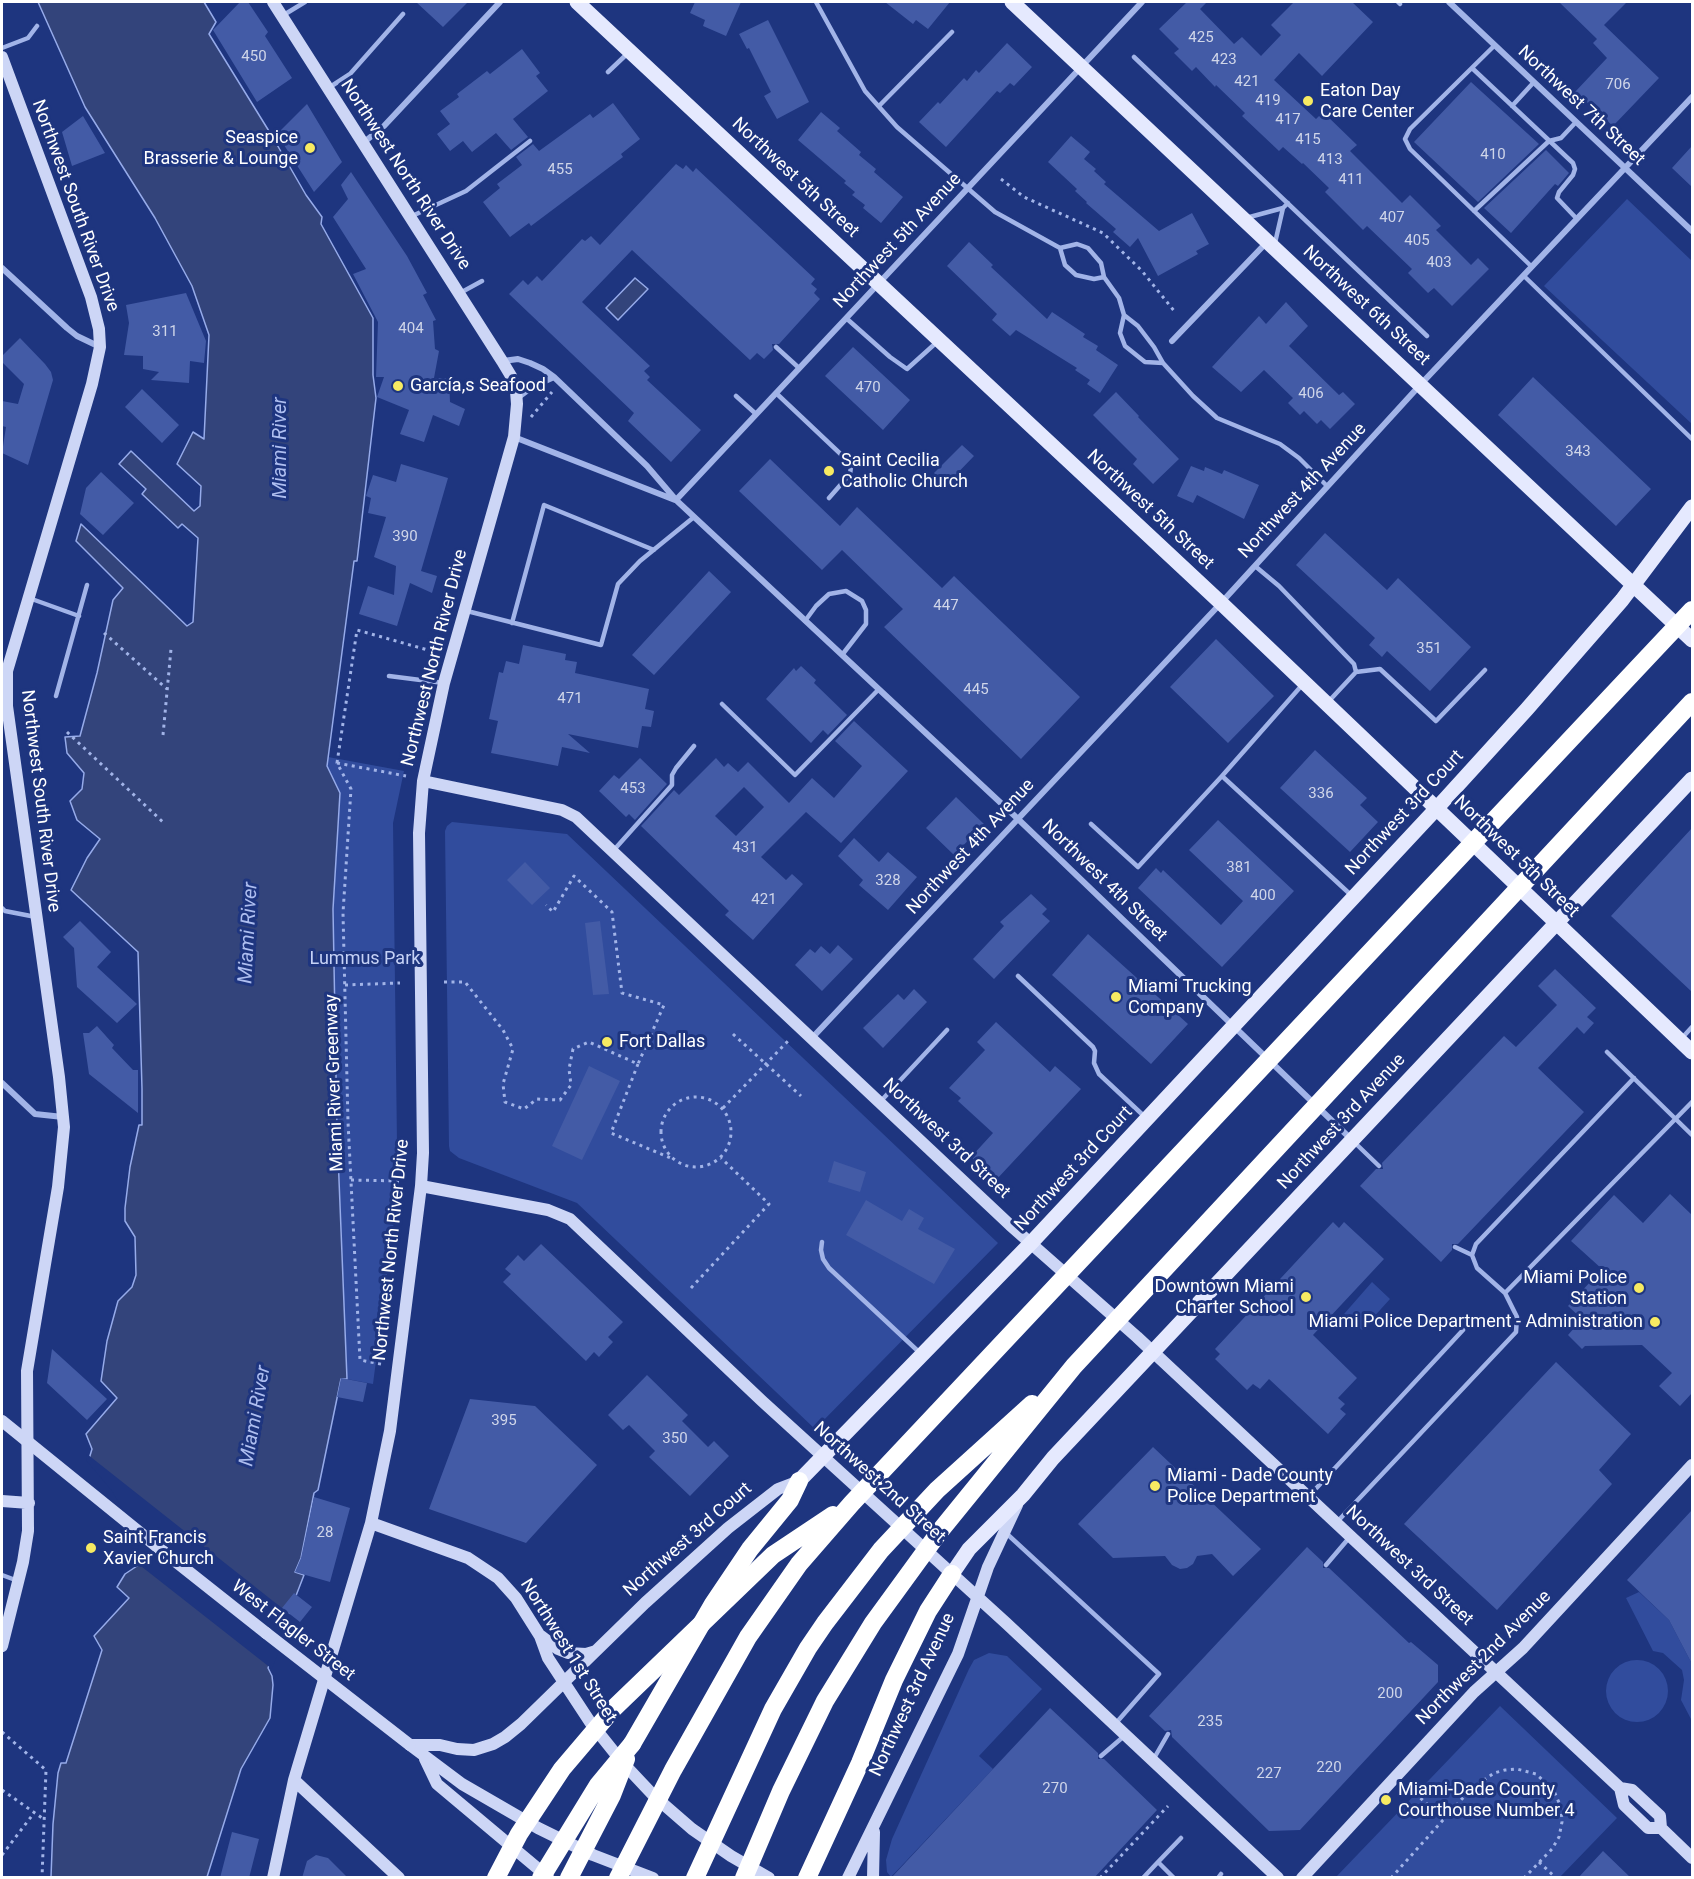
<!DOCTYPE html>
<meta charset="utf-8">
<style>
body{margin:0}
#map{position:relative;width:1694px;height:1879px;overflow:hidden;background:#1e357f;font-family:Roboto,sans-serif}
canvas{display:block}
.frame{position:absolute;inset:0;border:3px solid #fff;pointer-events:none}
</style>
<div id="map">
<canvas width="1694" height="1879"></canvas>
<div class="frame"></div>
</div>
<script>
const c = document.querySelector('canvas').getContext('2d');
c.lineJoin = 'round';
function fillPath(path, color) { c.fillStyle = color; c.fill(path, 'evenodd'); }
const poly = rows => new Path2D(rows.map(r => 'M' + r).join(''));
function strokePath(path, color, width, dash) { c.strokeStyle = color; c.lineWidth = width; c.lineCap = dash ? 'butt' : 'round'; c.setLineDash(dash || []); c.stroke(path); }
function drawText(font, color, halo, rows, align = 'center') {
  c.font = font + ' Roboto,sans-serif'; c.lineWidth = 6; c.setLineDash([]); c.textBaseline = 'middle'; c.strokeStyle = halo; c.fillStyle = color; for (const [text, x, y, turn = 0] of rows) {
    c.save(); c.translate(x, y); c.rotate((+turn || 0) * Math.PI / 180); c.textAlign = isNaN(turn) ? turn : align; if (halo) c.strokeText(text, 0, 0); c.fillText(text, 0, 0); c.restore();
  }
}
const green = poly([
 [1627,199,1692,261,1692,424,1544,286],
 [328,757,404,771,393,823,397,1144,400,1173,373,1384,347,1379,337,1130,333,909,340,793,327,766],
 [452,822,567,834,998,1243,815,1429,577,1203,459,1158,450,1151,449,1146,445,831,447,826],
 [1372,1282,1390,1299,1362,1330,1344,1314],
 [1639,1592,1669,1620,1692,1664,1692,1721,1681,1700,1684,1680,1682,1670,1663,1653,1653,1651,1626,1598],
 [989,1653,1007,1656,1042,1689,979,1756,993,1769,891,1877,887,1872,886,1860,892,1839,969,1669,974,1660],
 '1606 1691a31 31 0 1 1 62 0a31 31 0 1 1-62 0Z',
 [1500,1706,1617,1818,1560,1877,1336,1877]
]);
const water = poly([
 [38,2,204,2,216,22,209,34,272,136,306,195,322,217,321,224,373,318,373,375,376,398,357,561,354,561,327,766,340,793,333,909,337,1130,347,1379,341,1379,318,1490,314,1493,301,1558,295,1572,304,1575,268,1668,272,1676,273,1685,270,1718,241,1769,207,1877,51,1877,53,1824,58,1773,61,1763,66,1763,102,1650,94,1636,129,1598,117,1587,125,1574,140,1564,142,1551,124,1503,89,1459,92,1449,86,1434,117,1398,101,1381,107,1341,118,1301,132,1287,136,1275,135,1237,125,1221,125,1208,130,1167,139,1125,142,1125,142,1089,138,952,71,890,87,858,100,839,77,820,70,801,82,789,84,773,67,753,65,737,80,736,97,673,113,600,123,588,76,541,81,524,187,626,193,622,198,538,182,524,178,528,142,494,146,489,119,464,131,451,194,511,200,506,201,486,177,464,193,432,204,439,209,335,192,286,155,218,85,107,38,2],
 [635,278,648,289,618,320,606,308,635,278]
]);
const pier = poly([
 [87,1454,292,1616,272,1669,137,1563,139,1551,137,1538,129,1521,112,1491,86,1460]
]);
const building = poly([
 [240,2,248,2,268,32,265,36,292,78,257,102,213,30],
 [416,2,468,2,443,27],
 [695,2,741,2,726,36,703,26,705,20,690,13],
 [885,2,950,2,928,29,916,20,913,24],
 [1187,2,1207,2,1200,9,1234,44,1242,37,1261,56,1281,35,1271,25,1294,2,1352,2,1373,22,1322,76,1299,53,1274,80,1316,119,1323,112,1357,145,1350,151,1402,203,1410,195,1441,226,1436,230,1471,265,1478,258,1489,269,1452,306,1434,288,1428,293,1408,273,1412,269,1367,226,1363,230,1325,192,1329,188,1303,163,1302,164,1283,147,1279,151,1242,116,1245,113,1216,85,1215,87,1196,67,1192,71,1174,53,1179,49,1159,29],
 [1559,2,1627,2,1604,25,1659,78,1613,126,1575,92,1607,58,1593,43,1597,39],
 [768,20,809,102,777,119,764,96,771,92,749,48,747,49,739,34],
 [1007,43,1032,67,1014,86,1010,83,1000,93,997,91,946,147,919,122,938,102,940,104,964,78,967,81,976,70,979,73],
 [522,49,540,73,536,76,548,91,513,119,528,137,511,150,496,133,472,152,463,141,450,151,437,134,450,124,440,111,459,97,457,94,487,71,490,74],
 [1471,82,1539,144,1478,202,1414,142],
 [613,103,640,139,621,154,623,157,531,226,529,223,510,237,483,202,500,188,497,184,522,165,516,157,533,144,539,151,590,114,593,118],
 [307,104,342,162,314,192,277,134],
 [821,112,840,128,837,131,861,152,859,155,876,169,874,172,903,197,881,223,863,208,865,205,852,195,855,192,844,183,846,181,798,140],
 [83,116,105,153,72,166,62,132],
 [1071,136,1090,152,1084,159,1096,169,1094,171,1106,182,1104,184,1159,231,1192,213,1209,244,1196,251,1198,254,1158,276,1138,238,1130,247,1113,232,1116,229,1086,203,1087,202,1075,191,1077,189,1048,162],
 [1692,146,1692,187,1672,168],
 [1546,150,1569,173,1558,186,1555,184,1511,233,1484,208],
 [676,164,683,169,686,165,693,172,696,168,815,279,811,284,817,289,814,293,820,299,779,344,772,344,773,350,764,359,757,353,750,360,632,250,582,302,650,366,644,371,650,377,647,380,701,430,671,462,628,421,634,413,509,294,523,280,528,285,537,276,542,281,582,239,585,241,591,236,600,245],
 [351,172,407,256,427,293,423,295,436,320,433,321,435,349,439,351,434,378,449,378,450,402,465,409,459,426,433,415,424,442,400,434,409,410,377,397,384,377,376,377,378,322,353,274,366,269,333,217,348,199,341,185],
 [969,242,993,265,991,267,1047,319,1052,312,1085,334,1083,337,1098,346,1096,350,1118,365,1100,393,1087,384,1090,380,1075,370,1077,368,1016,330,1010,336,992,320,997,314,947,266],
 [186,293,206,341,204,363,190,361,189,383,151,380,159,372,143,369,143,356,124,355,129,323,126,305],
 [1286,302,1308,326,1289,346,1339,395,1343,392,1355,404,1330,429,1321,420,1317,424,1304,411,1300,415,1288,403,1293,398,1264,370,1241,392,1212,367,1259,316,1266,324],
 [20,338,45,364,51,372,53,380,28,465,2,453,6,427,2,426,2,401,18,404,24,384,2,362,2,356],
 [853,347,910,400,883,430,825,376],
 [1533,377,1651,489,1616,526,1498,415],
 [142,389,179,425,162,443,125,407],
 [1116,392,1139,416,1138,417,1179,459,1153,484,1133,464,1137,459,1093,415],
 [962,445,974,456,946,485,934,473],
 [770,459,840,526,857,507,942,588,954,576,1080,697,1021,759,884,627,903,609,842,550,822,570,739,491],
 [401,464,448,478,421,571,437,576,432,593,410,583,397,626,359,614,368,586,394,595,396,566,374,557,386,517,368,513,371,498,366,496,373,475,396,482],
 [1191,466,1204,471,1205,467,1222,474,1224,470,1259,485,1244,519,1197,495,1193,503,1177,496],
 [101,472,134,503,103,535,80,514,86,488],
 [1325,533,1387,590,1398,578,1471,647,1430,691,1387,651,1382,657,1369,645,1375,638,1296,565],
 [709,571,731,592,654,675,632,655],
 [1216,639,1274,696,1228,743,1170,687],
 [523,645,566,654,565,660,577,662,575,673,649,689,645,709,654,711,651,727,642,726,638,748,568,734,590,753,562,747,558,766,491,753,498,721,489,719,499,672,503,673,506,661,519,664],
 [801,666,816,680,814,683,847,715,828,735,823,730,811,743,766,699,794,668,796,671],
 [854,721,908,771,841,843,806,812,761,857,786,880,792,874,803,884,753,940,725,915,729,911,641,826,674,790,679,795,716,758,724,767,728,763,738,772,748,762,789,803,812,778,834,798,862,766,835,741],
 [744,787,764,807,736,836,715,816],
 [1315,750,1367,798,1360,805,1378,822,1350,852,1280,788],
 [640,758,667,784,635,820,629,814,626,817,599,791,614,775,619,779],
 [956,797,984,824,954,855,926,828],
 [1218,820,1294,891,1222,967,1138,888,1156,868,1161,873,1163,870,1221,925,1243,901,1189,850],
 [1692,828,1692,992,1611,916],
 [854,838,879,862,888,852,917,877,888,910,859,885,863,880,838,856],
 [525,862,550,888,532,905,507,880],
 [1031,894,1047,909,1042,914,1050,921,994,979,973,959,1004,926,1000,922],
 [80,921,111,952,97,967,137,1004,117,1023,77,987,74,948,63,937],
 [600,921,609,994,593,995,585,923],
 [1088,934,1188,1024,1151,1064,1052,975],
 [838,945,853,959,822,991,795,965,810,949,815,953,821,946,830,954],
 [1555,969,1596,1008,1587,1017,1594,1023,1584,1034,1577,1027,1538,1068,1584,1112,1458,1244,1452,1244,1452,1250,1441,1262,1360,1186,1376,1169,1383,1169,1382,1163,1504,1036,1516,1047,1557,1005,1538,986],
 [914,989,927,1002,883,1048,863,1028,898,994,904,1000],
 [996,1022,1050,1072,1055,1066,1081,1089,996,1180,971,1157,993,1133,958,1101,961,1098,949,1088,985,1050,977,1042],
 [97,1026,114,1045,112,1048,133,1070,138,1070,138,1113,89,1074,83,1033,89,1033],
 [589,1066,620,1081,582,1160,552,1146],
 [834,1161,866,1172,860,1192,828,1182],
 [1670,1194,1692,1215,1692,1393,1680,1406,1659,1386,1672,1373,1642,1345,1585,1346,1582,1349,1568,1335,1582,1319,1568,1306,1602,1269,1571,1241,1614,1195,1643,1223],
 [866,1200,902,1221,909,1209,924,1218,918,1229,955,1249,934,1284,846,1235],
 [1333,1222,1339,1228,1344,1222,1384,1259,1313,1335,1357,1378,1338,1398,1345,1404,1340,1409,1346,1414,1328,1434,1269,1379,1260,1389,1253,1384,1247,1390,1215,1359,1220,1354,1215,1349],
 [541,1244,623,1322,608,1337,613,1342,599,1357,594,1352,586,1361,503,1282,511,1274,505,1269,518,1255,524,1261],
 [52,1349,107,1399,87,1420,47,1383],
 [1556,1362,1631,1434,1599,1470,1612,1484,1497,1610,1404,1524],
 [647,1375,688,1415,682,1421,708,1447,714,1441,729,1456,690,1496,649,1457,655,1451,629,1425,623,1430,608,1415],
 [341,1378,367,1383,363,1402,337,1397],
 [470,1399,535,1406,597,1465,526,1543,429,1509],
 [1153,1447,1261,1549,1233,1576,1212,1554,1197,1556,1193,1564,1187,1568,1180,1569,1172,1565,1165,1556,1113,1558,1078,1524],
 [314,1497,350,1508,330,1582,295,1572,301,1558],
 [1692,1510,1692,1664,1669,1620,1627,1580],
 [1307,1547,1323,1562,1323,1568,1329,1568,1409,1643,1411,1642,1438,1665,1438,1682,1300,1830,1269,1831,1172,1737,1171,1730,1165,1731,1149,1716],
 [294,1593,312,1607,300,1622,282,1608],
 [1050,1708,1098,1753,1098,1759,1104,1759,1157,1810,1094,1878,891,1878],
 [232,1832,259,1839,249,1878,220,1878],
 [1603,1851,1631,1878,1578,1878],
 [316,1855,328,1858,348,1878,302,1878,307,1861]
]);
const path = poly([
 [1001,179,1024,197,1103,233,1142,271,1175,312],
 [531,417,552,392],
 [104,633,167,689],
 [67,732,165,824],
 [163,735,171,649],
 [337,763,406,776],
 [444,982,465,982,503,1030,513,1049,503,1084,505,1102,524,1109,537,1099,560,1100,571,1085,569,1069,573,1049,589,1042,638,1064,664,1005,622,993,612,912,574,876,553,912,546,905],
 [345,985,400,983],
 [733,1034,801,1096],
 [638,1064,611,1133,673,1159],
 '661 1132a35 35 0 1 1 70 0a35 35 0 1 1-70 0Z',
 [723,1108,789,1040],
 [351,1180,403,1181],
 [691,1288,769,1204,721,1158],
 [381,1364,360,1360,348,1122,343,913,351,789,337,763,357,630,435,652],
 [2,1732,46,1770,42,1878],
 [2,1790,45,1820],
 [1415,1793,1443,1819],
 [2,1855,34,1813],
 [1539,1862,1556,1878],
 [1100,1878,1168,1806],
 [1391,1878,1470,1790,1494,1773,1505,1770,1517,1769,1536,1774,1553,1789,1561,1807,1562,1822,1559,1837,1552,1849,1524,1878]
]);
const lane = poly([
 [816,2,865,91,897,127,995,212,1060,248,1065,265,1076,275,1094,279,1104,277,1101,263,1088,248,1077,244,1060,248],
 [1398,2,1400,4],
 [282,16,305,2],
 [1495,45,1410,129,1405,139,1410,149,1532,267],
 [2,48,28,38,37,26],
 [1134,57,1427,336],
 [1472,68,1573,163,1575,169,1573,175,1559,192,1557,198,1577,219],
 [608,72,628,53],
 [330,87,350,74,403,14],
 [879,106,952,32],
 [1512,106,1534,82],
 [1474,211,1549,141,1561,138,1576,122],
 [410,217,466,191,530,141],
 [1246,218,1283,208,1288,203],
 [1275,243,1283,208],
 [1524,276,1692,439],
 [1104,277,1119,298,1124,315,1120,333,1125,346,1145,362,1163,363],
 [460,293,482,281],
 [1124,315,1138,326,1154,347,1163,363,1193,396,1217,418,1280,444,1299,458,1327,486],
 [846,318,890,357,907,369,937,342],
 [776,347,799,368],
 [776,393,848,461,851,467,850,474,829,498],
 [736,396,756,414],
 [1255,566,1279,586,1354,664,1356,672],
 [29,598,79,616],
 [467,611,601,645,618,584,640,561,694,517],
 [805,621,816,606,829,594,846,591,862,601,866,610,866,624,842,655],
 [512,623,544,505,654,550],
 [389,676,444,683],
 [1303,684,1222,776,1351,895],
 [56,696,87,585],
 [1329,701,1356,672,1380,669,1436,721,1485,670],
 [722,704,795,775,879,689],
 [1091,824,1138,867,1222,776],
 [613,851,672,785,672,775,676,768,694,746],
 [2,908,5,911,36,917],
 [1018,976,1093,1047,1095,1051,1094,1063,1099,1074,1145,1117],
 [1682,1038,1692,1027],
 [1607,1052,1692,1135],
 [1634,1078,1476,1244,1472,1255,1477,1268,1505,1293,1692,1102],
 [880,1102,947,1030],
 [1353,1141,1379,1166],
 [822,1242,821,1250,823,1259,829,1268,920,1353],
 [1455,1247,1472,1255],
 [1310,1495,1463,1330],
 [1337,1522,1516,1332,1517,1317,1505,1293],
 [1006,1533,1159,1674,1116,1723],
 [1326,1565,1349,1538],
 [2,1575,18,1581],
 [1101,1756,1123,1737],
 [1153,1760,1168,1734],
 [1143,1878,1158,1862],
 [1174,1878,1158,1862,1181,1838],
 [1218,1878,1221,1874]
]);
const street = poly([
 [1449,2,1692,231],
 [363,143,384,126,500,2],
 [2,268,67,328,77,336,100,347],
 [1172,341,1267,242],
 [503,361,518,359,530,363,543,369,554,377,647,466,676,500,1018,819,1351,1139],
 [517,398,532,387,554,377],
 [514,437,675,500],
 [676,500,1142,2],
 [812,1038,1221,603,1421,384,1692,97],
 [2,1083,35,1114,63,1117]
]);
const secondary = poly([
 [273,2,502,361,511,376,516,391,517,404,514,437,444,683,423,781,419,833,423,1153,421,1186,390,1431,371,1523,294,1780,273,1878],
 [2,57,91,297,99,329,100,347,92,384,7,671,7,706,59,1077,64,1127,58,1187,27,1371,28,1531,23,1562,2,1646],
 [423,781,562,810,576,817,1010,1225,1137,1337,1620,1788,1632,1790,1660,1816,1661,1828,1692,1858],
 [421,1186,548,1210,570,1219,762,1401,1006,1623,1278,1878],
 [2,1501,29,1503],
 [371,1523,468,1558,498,1578,516,1598,540,1636,548,1658,590,1722,622,1762,654,1796,692,1829,731,1856,769,1878],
 [165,1553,266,1633],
 [541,1636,558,1649,568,1653,586,1654,596,1651],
 [410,1745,440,1745,457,1749,474,1750,493,1744,505,1737,521,1724,645,1603,728,1528,778,1489,799,1481],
 [410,1745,462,1784,538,1828,593,1855,653,1878],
 [425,1759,437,1784,548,1877],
 [294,1780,399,1878],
 [1620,1788,1624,1805,1648,1828,1661,1828],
 [848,1878,958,1654,988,1567,1017,1505],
 [873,1878,874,1832],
 [1302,1878,1474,1692,1523,1648,1692,1465]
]);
const primary = poly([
 [577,2,1221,603,1692,1052],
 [1012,2,1692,640],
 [799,1481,1031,1243,1437,808,1527,709,1622,600,1692,507],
 [952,1574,969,1549,1023,1495,1053,1458,1692,779]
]);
const highway = poly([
 [632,1744,713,1604,750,1549,790,1500,799,1481],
 [807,1878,860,1763,894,1680,928,1611,952,1574]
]);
const secondaryBridge = poly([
 [2,1421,165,1553],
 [266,1633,410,1745]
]);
const highwayBridge = poly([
 [496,1878,519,1834,562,1769,613,1709,773,1555,833,1515],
 [541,1878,598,1785,632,1744],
 [569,1878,612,1795,626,1759],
 [618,1878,673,1770,748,1637,799,1564,852,1503,1692,610],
 [695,1878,773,1709,808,1648,825,1623,881,1550,937,1490,1032,1404],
 [744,1878,781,1791,825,1701,873,1623,940,1531,1074,1366,1692,702]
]);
const markers = [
 [1308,101,6,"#f7ea62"],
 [310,148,6,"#f7ea62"],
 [398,386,6,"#f7ea62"],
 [829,471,6,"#f7ea62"],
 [1116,997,6,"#f7ea62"],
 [607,1042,6,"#f7ea62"],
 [1639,1288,6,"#f7ea62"],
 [1306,1297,6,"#f7ea62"],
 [1655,1322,6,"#f7ea62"],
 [1155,1486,6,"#f7ea62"],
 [91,1548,6,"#f7ea62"],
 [1386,1800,6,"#f7ea62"]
];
const numberNames = [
 ["425",1201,38],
 ["450",254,57],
 ["423",1224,60],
 ["421",1247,82],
 ["706",1618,85],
 ["419",1268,101],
 ["417",1288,120],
 ["415",1308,140],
 ["410",1493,155],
 ["413",1330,160],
 ["455",560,170],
 ["411",1351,180],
 ["407",1392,218],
 ["405",1417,241],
 ["403",1439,263],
 ["404",411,329],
 ["311",165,332],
 ["470",868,388],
 ["406",1311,394],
 ["343",1578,452],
 ["390",405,537],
 ["447",946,606],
 ["351",1429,649],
 ["445",976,690],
 ["471",570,699],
 ["453",633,789],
 ["336",1321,794],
 ["431",745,848],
 ["381",1239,868],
 ["328",888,881],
 ["400",1263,896],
 ["421",764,900],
 ["395",504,1421],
 ["350",675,1439],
 ["28",325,1533],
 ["200",1390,1694],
 ["235",1210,1722],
 ["220",1329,1768],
 ["227",1269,1774],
 ["270",1055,1789]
];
const poiNames = [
 ["Eaton Day",1320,91],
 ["Care Center",1320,112],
 ["Seaspice",298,138,"right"],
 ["Brasserie & Lounge",298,159,"right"],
 ["García,s Seafood",410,386],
 ["Saint Cecilia",841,461],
 ["Catholic Church",841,482],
 ["Miami Trucking",1128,987],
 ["Company",1128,1008],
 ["Fort Dallas",619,1042],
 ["Miami Police",1627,1278,"right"],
 ["Station",1627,1299,"right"],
 ["Downtown Miami",1294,1287,"right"],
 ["Charter School",1294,1308,"right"],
 ["Miami Police Department - Administration",1643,1322,"right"],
 ["Miami - Dade County",1167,1476],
 ["Police Department",1167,1497],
 ["Saint Francis",103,1538],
 ["Xavier Church",103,1559],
 ["Miami-Dade County",1398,1790],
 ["Courthouse Number 4",1398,1811]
];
const streetNames = [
 ["Northwest 7th Street",1581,106,43],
 ["Northwest North River Drive",405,175,57],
 ["Northwest 5th Street",795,178,43],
 ["Northwest South River Drive",75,206,70],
 ["Northwest 5th Avenue",898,241,-47],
 ["Northwest 6th Street",1366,306,43],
 ["Northwest 4th Avenue",1303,491,-47],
 ["Northwest 5th Street",1150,510,43],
 ["Northwest North River Drive",435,658,-76],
 ["Northwest South River Drive",40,801,83],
 ["Northwest 3rd Court",1405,813,-47],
 ["Northwest 4th Avenue",971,847,-47],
 ["Northwest 5th Street",1516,857,44],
 ["Northwest 4th Street",1104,881,44],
 ["Miami River Greenway",335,1083,-92],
 ["Northwest 3rd Avenue",1342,1122,-47],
 ["Northwest 3rd Street",946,1139,43],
 ["Northwest 3rd Court",1074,1169,-47],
 ["Northwest North River Drive",392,1250,-84],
 ["Northwest 2nd Street",879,1483,42],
 ["Northwest 3rd Court",688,1540,-41],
 ["Northwest 3rd Street",1409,1566,43],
 ["West Flagler Street",293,1631,38],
 ["Northwest 1st Street",568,1651,58],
 ["Northwest 2nd Avenue",1484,1658,-45],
 ["Northwest 3rd Avenue",913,1695,-65]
];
const parkNames = [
 ["Lummus Park",365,959]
];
const waterNames = [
 ["Miami River",281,448,-90],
 ["Miami River",249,933,-87],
 ["Miami River",256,1416,-80]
];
fillPath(green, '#314c9d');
fillPath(water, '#33447b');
strokePath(water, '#96abea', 1.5);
fillPath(pier, '#1e357f');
fillPath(building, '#435ba6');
strokePath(path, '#a2b4e8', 3, [3, 4.5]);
strokePath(lane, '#a2b4e8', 4.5);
strokePath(street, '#a2b4e8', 6);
strokePath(secondary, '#cdd6f6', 12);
strokePath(primary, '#e5e9fe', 15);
strokePath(highway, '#fff', 18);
strokePath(secondaryBridge, '#cdd6f6', 12);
strokePath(highwayBridge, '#fff', 18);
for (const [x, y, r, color] of markers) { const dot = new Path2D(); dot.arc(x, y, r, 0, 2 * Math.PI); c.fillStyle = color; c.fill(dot); strokePath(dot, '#1e357f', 2); }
drawText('15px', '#d0d6e9', null, numberNames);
drawText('18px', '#fff', '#1e357f', poiNames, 'left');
drawText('18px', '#fff', '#1e357f', streetNames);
drawText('18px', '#c6d2f6', '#1e357f', parkNames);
drawText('italic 20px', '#aebef0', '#1e357f', waterNames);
</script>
